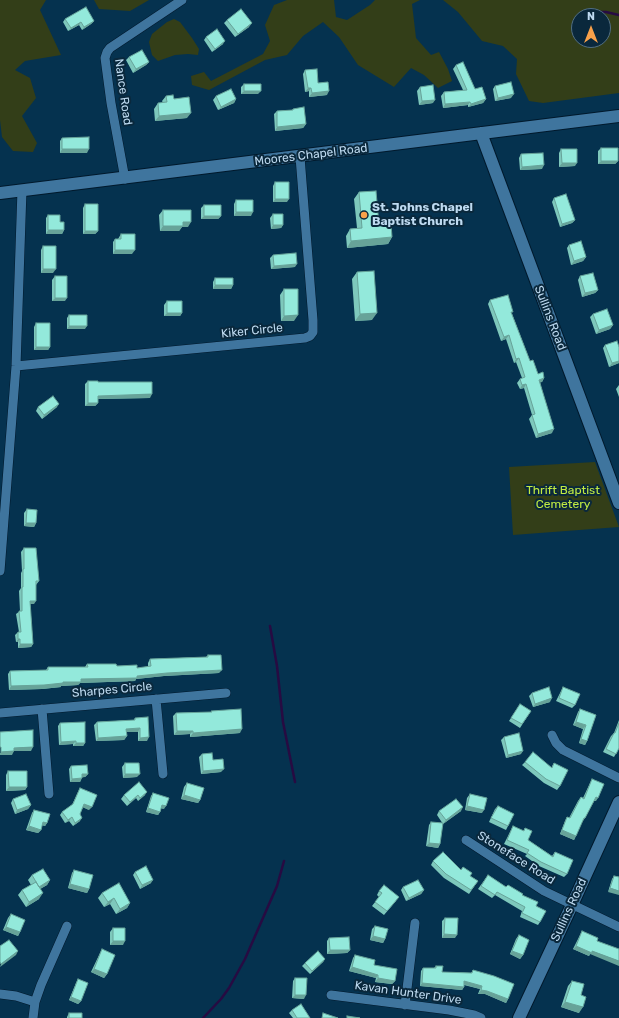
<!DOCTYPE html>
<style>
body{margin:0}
#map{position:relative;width:619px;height:1018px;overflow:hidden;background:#05324f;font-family:Rubik,sans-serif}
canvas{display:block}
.north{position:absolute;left:571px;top:8px;width:40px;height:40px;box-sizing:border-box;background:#0a283c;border:1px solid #526f84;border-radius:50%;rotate:0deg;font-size:11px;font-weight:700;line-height:16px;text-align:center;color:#bedaf0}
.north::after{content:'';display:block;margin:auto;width:14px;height:18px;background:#f8a14a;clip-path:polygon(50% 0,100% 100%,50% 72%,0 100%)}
</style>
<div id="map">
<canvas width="619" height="1018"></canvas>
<div class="north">N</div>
</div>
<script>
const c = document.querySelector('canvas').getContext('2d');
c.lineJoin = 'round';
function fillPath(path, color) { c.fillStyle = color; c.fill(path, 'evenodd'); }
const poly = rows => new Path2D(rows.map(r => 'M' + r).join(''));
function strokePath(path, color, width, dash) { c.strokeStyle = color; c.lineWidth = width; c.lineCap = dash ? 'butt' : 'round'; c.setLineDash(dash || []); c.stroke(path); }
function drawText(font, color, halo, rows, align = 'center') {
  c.font = font + ' Rubik,sans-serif'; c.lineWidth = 4; c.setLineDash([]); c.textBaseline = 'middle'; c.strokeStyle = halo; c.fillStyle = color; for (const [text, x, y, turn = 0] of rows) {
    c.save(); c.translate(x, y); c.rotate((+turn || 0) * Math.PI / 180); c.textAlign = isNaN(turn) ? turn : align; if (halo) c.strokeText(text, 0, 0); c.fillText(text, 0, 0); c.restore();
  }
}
const green = poly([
 [0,0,46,0,40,10,61,55,25,61,15,70,30,78,36,98,22,116,37,143,33,152,13,151,2,137,0,120],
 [94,0,149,0,130,11,99,9],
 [287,0,334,0,336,17,347,20,370,5,375,0,420,0,412,4,416,38,431,55,439,52,448,69,452,81,438,88,424,75,411,68,394,87,358,65,339,37,323,22,303,36,287,55,265,60,209,90,192,85,191,76,204,72,211,81,263,54,270,41,265,25,274,5],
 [443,0,619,0,619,93,543,103,529,101,516,74,517,59,503,46,482,41,458,12],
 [579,16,603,16,603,40,579,40],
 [174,19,180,22,192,38,199,49,198,55,188,54,175,55,158,61,152,55,149,42,152,34,167,22],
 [595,462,619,527,513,535,509,467]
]);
const stream = poly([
 [593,12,606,12,619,15],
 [270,626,277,666,283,722,295,782],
 [203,1018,221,999,229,988,245,959,277,886,284,861]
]);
const street = poly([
 [125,179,111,103,105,58,107,52,110,48,182,0],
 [16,366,305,338,310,336,313,332,313,320,300,157],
 [0,571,16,366,22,190],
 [156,699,163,774],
 [42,709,49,794],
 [0,713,226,693],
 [552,735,556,743,563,750,619,778],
 [466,840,544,891,619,927],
 [0,994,16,996,35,1002],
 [331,995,449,1010,474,1015,481,1018],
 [405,1005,415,923],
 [33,1018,35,1002,41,985,67,926]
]);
const secondary = poly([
 [481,133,619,503],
 [0,193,619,116],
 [519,1018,572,905,619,802]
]);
const wall = poly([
 [65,19,94,21,91,24,82,30,79,25,68,31,63,22],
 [227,20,249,27,235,37,224,23],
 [206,37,223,44,212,52,204,40],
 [129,57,149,62,146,65,133,73,126,60],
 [456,65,475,89,486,99,483,103,468,107,468,105,443,108,441,96,444,92,463,90,453,69],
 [305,70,318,83,327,95,309,97,309,91,305,92,303,74],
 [244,84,258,94,241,94,241,87],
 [495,86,511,98,495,101,493,89],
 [420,87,433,103,419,105,417,91],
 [166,96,174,99,187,118,155,121,154,109,158,103,163,103,162,101],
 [216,96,236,99,234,103,218,110,213,100],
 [293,109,306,124,303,128,275,131,274,114,277,111,292,110],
 [62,138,87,153,60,153,60,141],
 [601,148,618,161,615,164,598,164,598,151],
 [561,149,575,166,559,167,559,153],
 [521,154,542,169,520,170,519,158],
 [275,182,287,202,273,202,273,186],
 [359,192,379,225,392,237,388,244,347,248,346,236,350,229,357,228,354,199],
 [554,198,575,220,572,223,560,227,552,202],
 [236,200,251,216,234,216,234,204],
 [85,204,98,231,95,234,83,234,83,208],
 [204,205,221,216,218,219,201,219,201,208],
 [163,210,188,227,182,227,179,231,160,231,159,215],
 [273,214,283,225,281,228,271,229,270,218],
 [48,215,64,230,62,234,46,234,46,218],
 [121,234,132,254,113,254,113,242,115,239,118,239],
 [569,245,586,257,583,261,571,265,567,248],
 [43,246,53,273,41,273,41,250],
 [273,255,295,267,271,269,270,258],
 [357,272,372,320,355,321,352,279],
 [55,276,65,301,52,301,52,280],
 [580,276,598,290,595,293,582,297,578,280],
 [215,278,233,285,231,289,213,289,213,282],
 [284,289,294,321,281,321,280,295],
 [490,300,512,314,530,361,538,374,544,378,542,382,540,382,552,433,536,438,529,419,532,415,524,388,520,389,517,383,520,379,522,378,516,362,514,363,506,339,501,341,488,304],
 [167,301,182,313,180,316,164,316,164,305],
 [593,314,613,325,610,329,596,334,590,317],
 [69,315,85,329,67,329,67,318],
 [36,323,50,347,48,350,34,350,34,327],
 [605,345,619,363,609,367,603,348],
 [88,381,98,382,150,398,98,399,98,403,95,406,85,406,85,384],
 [619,385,619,397,616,389],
 [38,407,57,407,42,419,36,411],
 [27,509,36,523,34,527,24,526,24,513],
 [24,548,39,581,36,585,34,604,30,604,33,644,31,647,18,648,18,642,16,642,15,635,18,632,19,632,16,614,20,611,19,591,21,588,21,573,22,571,21,552],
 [208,655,219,673,164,676,136,679,135,681,80,683,78,685,61,686,61,687,42,689,9,690,8,674,10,671,46,670,48,667,85,667,87,664,137,668,148,667,148,663,150,659,206,657],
 [563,687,575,705,572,708,556,701],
 [532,693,550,702,533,707,529,696],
 [520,704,531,711,520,728,509,721],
 [580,709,596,715,587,741,585,745,579,743,583,729,573,725,578,712],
 [211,711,240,733,190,737,190,734,174,735,173,716,176,713,211,712],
 [135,718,147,741,138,741,138,732,126,732,127,736,124,740,96,741,94,725,97,722,134,720],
 [619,720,619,748,614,757,603,752,611,736,614,733],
 [60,723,85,743,83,746,73,746,73,744,59,745,58,726],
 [504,737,521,754,506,758,501,740],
 [202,754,221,772,201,774,199,757],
 [525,762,551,768,554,763,560,786,557,790,544,783,522,765],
 [125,763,137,777,123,778,122,767],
 [71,766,88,774,85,777,82,777,80,782,70,782,69,769],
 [8,771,27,787,25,790,6,791,6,775],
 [592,779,596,801,594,801,585,818,582,822,574,840,560,834,565,821,567,817,569,818,578,801,581,797,583,798,590,783],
 [187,783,200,800,198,803,181,799,184,787],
 [80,788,89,810,83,807,80,814,80,821,73,826,69,821,65,823,60,815,62,812,72,805,78,792],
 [153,793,164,809,161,808,160,812,158,815,146,812,151,796],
 [470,794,482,813,465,810,467,798],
 [124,795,145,795,138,801,136,798,127,806,121,799],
 [13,799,31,805,28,809,15,814,11,803],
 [498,806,508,826,506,830,489,822,495,809],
 [34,810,47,823,45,826,42,825,41,830,38,833,26,830,32,813],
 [439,811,461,811,443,824,437,815],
 [431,822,440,844,438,848,426,846,429,825],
 [513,826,523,831,525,828,528,840,552,856,555,852,567,874,564,877,539,866,525,856,527,854,504,844],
 [433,861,461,870,478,881,469,894,444,878,431,865],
 [74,870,89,889,87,893,68,888,72,873],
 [135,872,151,883,140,889,133,875],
 [32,875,50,880,47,885,40,889,39,899,26,907,18,895,22,890,31,885,28,880],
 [488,875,506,887,522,895,536,906,540,922,538,925,520,917,522,911,495,895,492,898,478,889],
 [614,876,619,877,608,892,612,879],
 [403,887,424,890,421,894,406,901,401,890],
 [379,891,396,901,384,915,372,906,379,897,377,895],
 [102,893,130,903,127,908,116,914,110,904,104,907,98,898],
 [11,914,20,932,18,936,3,930,8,918],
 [445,918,455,938,442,938,442,921],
 [375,926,385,939,383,943,370,940,372,929],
 [113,928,123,945,110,945,110,932],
 [582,931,590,954,589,956,573,949],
 [519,935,523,955,520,959,510,954,516,939],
 [329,938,350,950,347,953,327,954,327,941],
 [102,949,107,974,104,978,91,972,100,953],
 [355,955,374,965,395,981,392,984,375,982,376,978,349,971,353,958],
 [325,959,323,962,310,974,302,966,305,963],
 [436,966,442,972,471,973,473,970,508,999,506,1003,485,994,478,994,480,989,464,985,464,987,462,990,420,986,421,971,423,968,434,968],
 [295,978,304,999,292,998,293,981],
 [78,979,81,1001,78,1004,69,1000,76,983],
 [572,981,581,995,579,1013,561,1007,568,986],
 [292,1010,310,1018,293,1018,289,1013],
 [69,1013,82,1018,67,1018,67,1017]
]);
const shadedWall = poly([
 [94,21,91,24,82,30,84,27],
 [81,22,79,25,68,31,71,28],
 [252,23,249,27,235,37,238,34],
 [225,41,223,44,212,52,215,49],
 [149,62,146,65,133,73,136,69],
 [308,88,311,88,309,91,305,92],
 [244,91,261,91,258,94,241,94],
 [329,91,327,95,309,97,312,93],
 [514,94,511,98,495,101,498,98],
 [236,99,234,103,218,110,221,107],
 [486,99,483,103,468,107,471,104],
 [435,100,433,103,419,105,422,101],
 [470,102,468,105,443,108,445,104],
 [191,113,187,118,155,121,159,116],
 [306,124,303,128,275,131,277,127],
 [62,149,89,149,87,153,60,153],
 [601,161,618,161,615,164,598,164],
 [562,163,577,163,575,166,559,167],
 [544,165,542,169,520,170,522,167],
 [275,199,289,199,287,202,273,202],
 [236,212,253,212,251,216,234,216],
 [204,216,221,216,218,219,201,219],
 [575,220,572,223,560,227,562,224],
 [183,222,191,222,188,227,182,227,179,231,160,231,163,226],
 [273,225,283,225,281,228,271,229],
 [48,230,64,230,62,234,46,234],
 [85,231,98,231,95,234,83,234],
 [392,237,388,244,347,248,351,241],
 [115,250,135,250,132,254,113,254],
 [586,257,583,261,571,265,574,261],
 [297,264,295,267,271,269,274,266],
 [43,269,56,269,53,273,41,273],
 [215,285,233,285,231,289,213,289],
 [598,290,595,293,582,297,585,293],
 [55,298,67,298,65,301,52,301],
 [167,313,182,313,180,316,164,316],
 [377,313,372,320,355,321,360,314],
 [298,315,294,321,281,321,284,316],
 [613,325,610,329,596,334,599,330],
 [69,326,87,326,85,329,67,329],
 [509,335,506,339,501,341,504,337],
 [36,347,50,347,48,350,34,350],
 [519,358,516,362,514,363,516,359],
 [619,361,619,363,609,367,612,363],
 [544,378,542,382,536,384,539,380],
 [526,384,524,388,520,389,522,385],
 [152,394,150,398,95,399,98,396],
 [88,403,98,403,95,406,85,406],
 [59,404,57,407,42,419,44,415],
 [554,429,552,433,536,438,538,434],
 [26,523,36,523,34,527,24,526],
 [30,601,36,601,34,604,27,604],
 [18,639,20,639,18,642,16,642],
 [20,644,33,644,31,647,18,648],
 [222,670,219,673,164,676,136,679,135,681,80,683,78,685,61,686,61,687,42,689,9,690,11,686,63,682,81,679,137,676,167,673],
 [552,698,550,702,533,707,535,704],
 [576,722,586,725,583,729,573,725],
 [140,728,138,732,124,732,126,729],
 [242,729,240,733,190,737,193,733],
 [177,731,193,731,190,734,174,735],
 [127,736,124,740,96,741,98,738],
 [149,737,147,741,138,741,140,738],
 [581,739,587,741,585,745,579,743],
 [76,741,73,744,59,745,61,742],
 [76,743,85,743,83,746,73,746],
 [33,747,31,751,12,751,14,748],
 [14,751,12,755,0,755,0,753,1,752],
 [523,751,521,754,506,758,508,755],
 [224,769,221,772,201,774,203,771],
 [82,774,88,774,85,777,79,778],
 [125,774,140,774,137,777,123,778],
 [82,778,80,782,70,782,72,779],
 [9,787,27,787,25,790,6,791],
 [147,792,145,795,138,801,140,798],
 [138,795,136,798,127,806,130,802],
 [184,795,200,800,198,803,181,799],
 [596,797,598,798,596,801,593,800],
 [84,804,92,807,89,810,82,807],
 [31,805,28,809,15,814,17,810],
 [162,805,166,806,164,809,160,808],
 [467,806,484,810,482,813,465,810],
 [463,807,461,811,443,824,446,820],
 [148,808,160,812,158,815,146,812],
 [72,817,69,821,65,823,68,820],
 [82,818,80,821,73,826,75,823],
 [43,822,47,823,45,826,41,825],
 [29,826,41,830,38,833,26,830],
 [562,830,576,836,574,840,560,834],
 [429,843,440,844,438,848,426,846],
 [50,880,47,885,35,892,39,887],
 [153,880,151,883,140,889,142,885],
 [70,884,89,889,87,893,68,888],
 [610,888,619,891,619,895,608,892],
 [424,890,421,894,406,901,409,898],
 [43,893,39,899,26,907,29,902],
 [114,898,110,904,104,907,108,902],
 [130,903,127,908,116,914,120,909],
 [6,927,20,932,18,936,3,930],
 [444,934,457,935,455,938,442,938],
 [373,936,385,939,383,943,370,940],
 [113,941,125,941,123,945,110,945],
 [576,946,592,951,619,961,619,966,590,954,589,956,573,949],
 [330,950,350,950,347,953,327,954],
 [18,951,16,955,0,967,1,964],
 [512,951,523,955,520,959,510,954],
 [325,959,323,962,310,974,312,971],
 [352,967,378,975,376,978,349,971],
 [94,969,107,974,104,978,91,972],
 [378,978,395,981,392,984,375,982],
 [464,981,482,986,480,989,462,984],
 [422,983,464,987,462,990,420,986],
 [481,990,487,991,508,999,506,1003,485,994,478,994],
 [295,995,306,995,304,999,292,998],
 [71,997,81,1001,78,1004,69,1000],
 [565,1002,583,1007,579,1013,561,1007]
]);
const building = poly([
 [86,7,94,21,84,27,81,22,71,28,65,19,86,7],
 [241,9,252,23,238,34,227,20,241,9],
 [217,29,225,41,215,49,206,37,217,29],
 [142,50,149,62,136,69,129,57,142,50],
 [463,62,475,89,482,87,486,99,471,104,470,102,445,104,444,92,467,90,456,65,463,62],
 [317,69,318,83,328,82,329,91,312,93,311,88,308,88,305,70,317,69],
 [511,82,514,94,498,98,495,86,511,82],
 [244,84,261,84,261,91,244,91,244,84],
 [433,85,435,100,422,101,420,87,433,85],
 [231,89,236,99,221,107,216,96,231,89],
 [173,95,174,99,189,97,191,113,159,116,158,103,167,102,166,96,173,95],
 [304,107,306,124,277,127,277,111,293,110,293,109,304,107],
 [89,137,89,149,62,149,62,138,89,137],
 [601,148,618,148,618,161,601,161,601,148],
 [561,149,577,149,577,163,562,163,561,149],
 [543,153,544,165,522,167,521,154,543,153],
 [275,182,289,182,289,199,275,199,275,182],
 [376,191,379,225,391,224,392,237,351,241,350,229,362,228,359,192,376,191],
 [566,194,575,220,562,224,554,198,566,194],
 [236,200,253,200,253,212,236,212,236,200],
 [85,204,98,204,98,231,85,231,85,204],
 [204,205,221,205,221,216,204,216,204,205],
 [163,210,191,210,191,222,183,222,183,226,163,226,163,210],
 [273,214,283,214,283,225,273,225,273,214],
 [48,215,60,215,60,222,64,222,64,230,48,230,48,215],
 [121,234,135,234,135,250,115,250,115,239,121,239,121,234],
 [581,241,586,257,574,261,569,245,581,241],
 [43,246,56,246,56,269,43,269,43,246],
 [296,253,297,264,274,266,273,255,296,253],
 [374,271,377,313,360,314,357,272,374,271],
 [593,273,598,290,585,293,580,276,593,273],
 [55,276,67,276,67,298,55,298,55,276],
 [215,278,233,278,233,285,215,285,215,278],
 [284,289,298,289,298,315,284,316,284,289],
 [508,295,513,312,511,312,530,361,533,360,538,374,543,372,544,378,539,380,554,429,538,434,532,415,535,414,526,384,522,385,520,379,525,377,519,358,516,359,509,335,504,337,490,300,508,295],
 [167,301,182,301,182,313,167,313,167,301],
 [607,309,613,325,599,330,593,314,607,309],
 [69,315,87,315,87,326,69,326,69,315],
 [36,323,50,323,50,347,36,347,36,323],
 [617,341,619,347,619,361,612,363,605,345,617,341],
 [88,381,98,381,98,382,152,382,152,394,98,396,98,403,88,403,88,381],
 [53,396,59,404,44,415,38,407,53,396],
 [27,509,37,510,36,523,26,523,27,509],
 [24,548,36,548,39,581,36,581,36,601,30,601,33,644,20,644,20,639,18,639,18,632,21,632,19,611,22,611,22,587,23,587,23,569,24,569,24,548],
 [208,655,221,655,222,670,167,673,137,676,137,678,81,679,81,682,63,682,63,683,44,685,11,686,10,671,48,670,48,667,88,667,87,664,116,664,117,666,137,665,137,668,151,666,150,659,208,657,208,655],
 [549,687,552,698,535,704,532,693,549,687],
 [563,687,580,694,575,705,559,698,563,687],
 [520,704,531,711,522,724,511,718,520,704],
 [241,709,242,729,193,733,193,731,177,731,176,713,212,712,211,711,241,709],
 [580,709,596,715,587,741,581,739,586,725,576,722,580,709],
 [148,717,149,737,140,738,140,728,126,729,127,736,98,738,97,722,135,720,135,718,148,717],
 [85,722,85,743,76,743,76,741,61,742,60,723,85,722],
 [619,723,619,748,616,754,606,749,614,733,615,733,619,723],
 [33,730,33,747,14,748,14,751,1,752,1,747,0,747,0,732,33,730],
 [519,733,523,751,508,755,504,737,519,733],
 [533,752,552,768,554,763,568,770,560,786,546,779,525,762,533,752],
 [212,753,213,760,223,759,224,769,203,771,202,754,212,753],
 [125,763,139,763,140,774,125,774,125,763],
 [87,765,88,774,82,774,82,778,72,779,71,766,87,765],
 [8,771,27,771,27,787,9,787,8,771],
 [592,779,604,784,598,798,596,797,585,818,584,818,576,836,562,830,567,817,570,818,581,797,584,799,592,779],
 [139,782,147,792,140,798,138,795,130,802,124,795,139,782],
 [187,783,204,788,200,800,184,795,187,783],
 [80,788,97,795,92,807,84,804,80,814,82,818,75,823,72,817,68,820,62,812,73,804,80,788],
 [153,793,169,798,166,806,162,805,160,812,148,808,153,793],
 [26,794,31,805,17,810,13,799,26,794],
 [470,794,487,798,484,810,467,806,470,794],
 [456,799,463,807,446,820,439,811,456,799],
 [498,806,514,814,508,826,491,818,498,806],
 [34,810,50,814,47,823,43,822,41,830,29,826,34,810],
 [431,822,443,823,440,844,429,843,431,822],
 [513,826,524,831,525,828,532,831,528,840,553,857,555,852,573,860,567,874,541,862,527,853,529,850,507,840,513,826],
 [443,852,461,870,463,867,472,873,470,876,478,881,471,890,446,874,433,861,443,852],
 [146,866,153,880,142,885,135,872,146,866],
 [43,869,50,880,39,887,32,875,43,869],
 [74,870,93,875,89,889,70,884,74,870],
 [488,875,506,887,508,885,523,894,522,895,538,902,536,906,546,911,540,922,522,913,525,907,497,892,495,895,481,886,488,875],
 [614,876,619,877,619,891,610,888,614,876],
 [418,880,424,890,409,898,403,887,418,880],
 [36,882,43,893,29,902,22,890,36,882],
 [119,883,130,903,120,909,114,898,108,902,102,893,119,883],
 [384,885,399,897,387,911,375,902,382,893,379,891,384,885],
 [11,914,25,920,20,932,6,927,11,914],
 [445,918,458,918,457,935,444,934,445,918],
 [375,926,388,929,385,939,373,936,375,926],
 [113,928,125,928,125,941,113,941,113,928],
 [582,931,598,938,597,941,619,949,619,961,592,951,592,953,576,946,582,931],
 [519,935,529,940,523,955,512,951,519,935],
 [349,937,350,950,330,950,329,938,349,937],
 [9,940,18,951,1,964,0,962,0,946,9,940],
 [102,949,115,955,107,974,94,969,102,949],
 [318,951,325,959,312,971,305,963,318,951],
 [355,955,375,960,374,965,397,969,395,981,378,978,378,975,352,967,355,955],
 [436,966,443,966,442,972,472,973,473,970,494,976,514,984,508,999,487,991,481,990,482,986,464,981,464,987,422,983,423,968,436,968,436,966],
 [295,978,307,978,306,995,295,995,295,978],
 [78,979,88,983,81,1001,71,997,78,979],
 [572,981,584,984,581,995,586,997,583,1007,565,1002,572,981],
 [301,1004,310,1018,297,1018,292,1010,301,1004],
 [69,1013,82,1013,82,1018,69,1018,69,1013],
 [323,1013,338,1018,322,1018,323,1013],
 [347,1016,360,1018,347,1018,347,1016]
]);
const markers = [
 [364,215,4,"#f8a14a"]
];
const streetNames = [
 ["Nance Road",123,92,82],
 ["Moores Chapel Road",311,155,-7],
 ["Sullins Road",550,318,69],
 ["Kiker Circle",252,331,-6],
 ["Sharpes Circle",112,690,-5],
 ["Stoneface Road",516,858,32],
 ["Sullins Road",569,910,-65],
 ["Kavan Hunter Drive",408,993,8]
];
const poiNames = [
 ["St. Johns Chapel",372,208],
 ["Baptist Church",372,222]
];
const parkNames = [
 ["Thrift Baptist",563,491],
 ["Cemetery",563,505]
];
fillPath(green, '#333e18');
strokePath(stream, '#270b42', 2.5);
strokePath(street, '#00192c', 10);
strokePath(secondary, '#00192c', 14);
strokePath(street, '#3f759e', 9);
strokePath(secondary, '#3f759e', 12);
fillPath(wall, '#7ec8bc');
fillPath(shadedWall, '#67a399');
fillPath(building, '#93e9db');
strokePath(building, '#67a399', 1);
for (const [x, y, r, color] of markers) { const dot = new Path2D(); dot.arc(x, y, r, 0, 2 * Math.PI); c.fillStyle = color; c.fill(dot); strokePath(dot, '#0a283c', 1.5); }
drawText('12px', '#bedaf0', '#0a283c', streetNames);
drawText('bold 12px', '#bedaf0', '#0a283c', poiNames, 'left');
drawText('12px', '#c1eb42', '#0a283c', parkNames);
</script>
